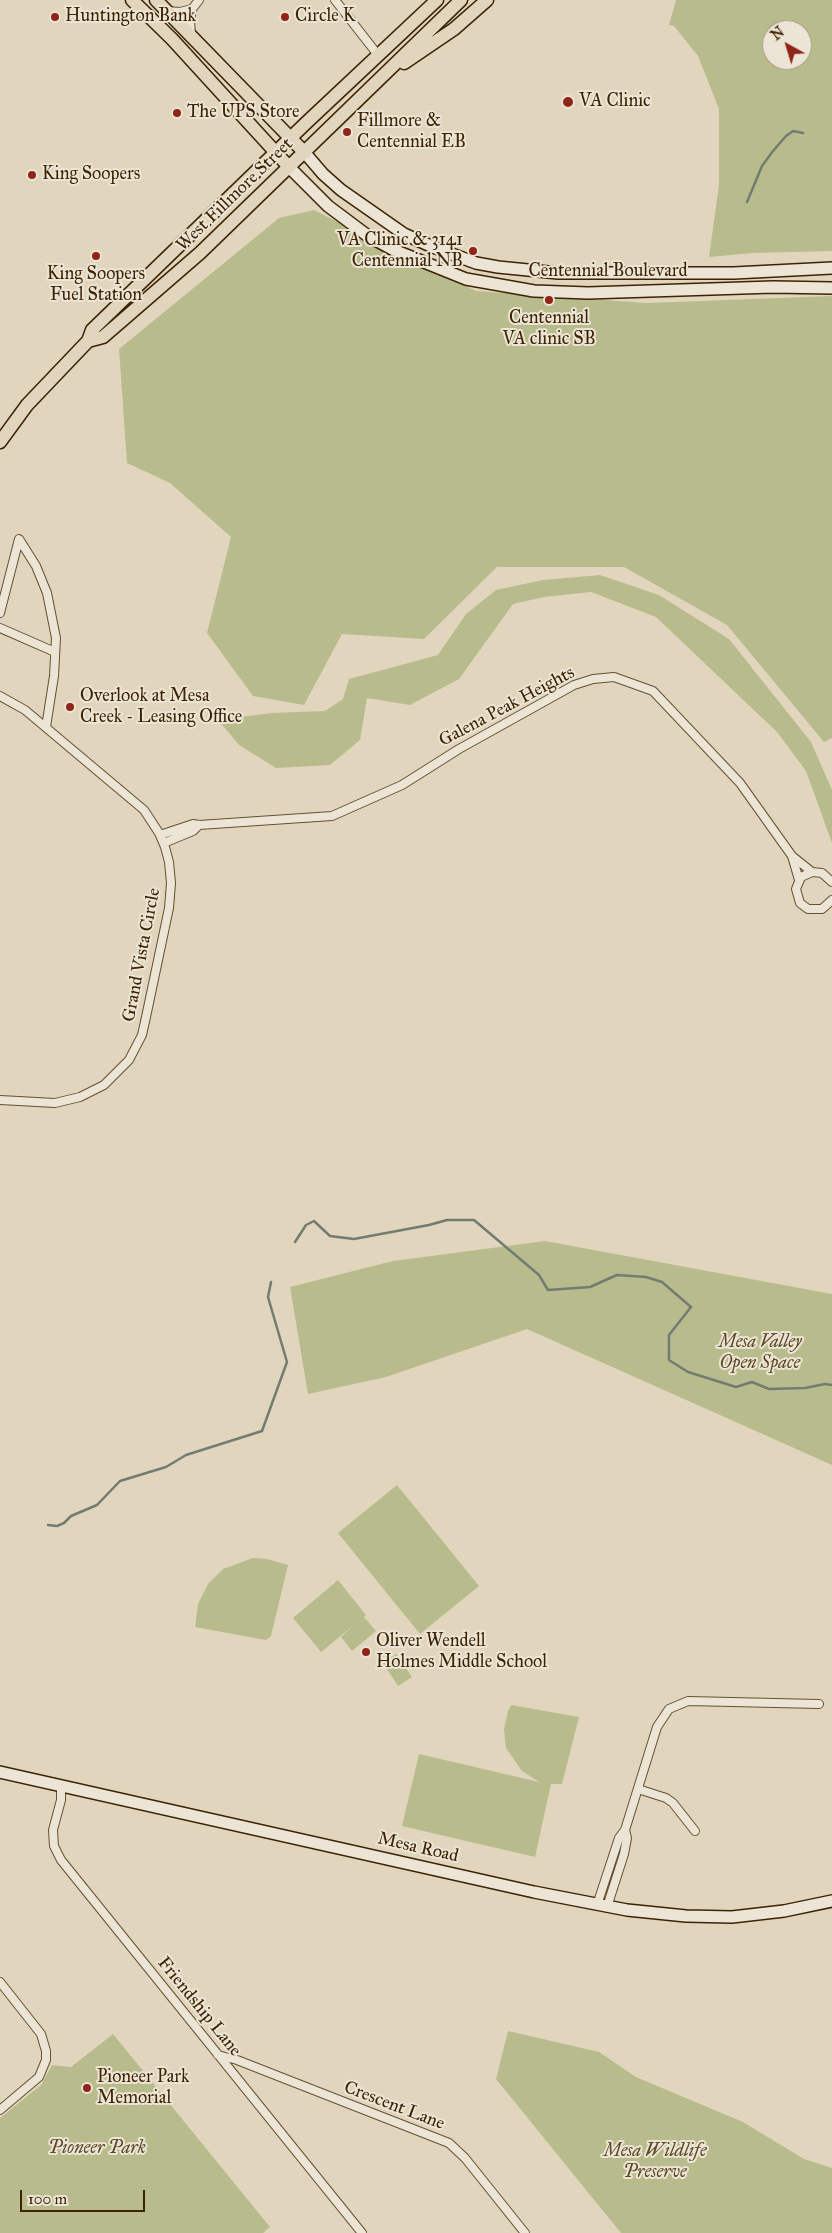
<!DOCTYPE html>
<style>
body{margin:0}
#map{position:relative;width:832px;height:2233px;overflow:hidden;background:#e1d6bd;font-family:"IM FELL Great Primer",serif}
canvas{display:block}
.north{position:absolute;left:762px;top:20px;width:50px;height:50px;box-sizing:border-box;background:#ece4d4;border:1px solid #a69780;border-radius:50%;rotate:321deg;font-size:14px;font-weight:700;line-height:20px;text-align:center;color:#3c2303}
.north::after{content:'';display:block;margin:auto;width:18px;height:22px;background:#8f2418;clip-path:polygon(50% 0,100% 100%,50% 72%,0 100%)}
.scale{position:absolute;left:20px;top:2190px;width:125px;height:22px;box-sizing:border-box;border:2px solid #3c2303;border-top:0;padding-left:6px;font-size:15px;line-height:18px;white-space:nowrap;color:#3c2303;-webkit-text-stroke:4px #ece4d4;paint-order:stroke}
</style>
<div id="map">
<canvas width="832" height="2233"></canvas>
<div class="north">N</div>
<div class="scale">100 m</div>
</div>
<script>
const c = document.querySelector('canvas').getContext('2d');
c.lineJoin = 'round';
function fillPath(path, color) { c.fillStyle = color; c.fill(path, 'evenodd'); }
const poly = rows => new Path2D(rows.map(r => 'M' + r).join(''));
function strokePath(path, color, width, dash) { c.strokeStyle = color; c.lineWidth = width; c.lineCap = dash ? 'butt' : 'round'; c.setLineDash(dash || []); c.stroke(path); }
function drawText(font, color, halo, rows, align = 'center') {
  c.font = font + ' "IM FELL Great Primer",serif'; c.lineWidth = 4; c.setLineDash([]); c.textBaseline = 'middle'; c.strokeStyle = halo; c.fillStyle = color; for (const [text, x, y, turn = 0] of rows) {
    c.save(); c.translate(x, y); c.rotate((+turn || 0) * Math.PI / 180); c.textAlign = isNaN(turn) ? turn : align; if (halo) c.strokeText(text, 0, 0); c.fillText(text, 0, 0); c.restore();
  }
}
const green = poly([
 [676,0,832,0,832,251,753,253,709,257,719,185,719,109,698,56,674,26,669,25],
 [772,30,802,30,802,60,772,60],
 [314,210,476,291,647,303,832,296,832,738,824,742,727,625,624,567,497,567,424,639,342,634,304,705,253,696,207,633,231,537,170,483,127,463,119,349,279,218],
 [600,575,659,595,729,639,811,742,832,790,832,843,806,771,777,732,656,617,591,592,544,597,513,604,459,679,410,705,367,698,360,740,330,765,276,768,239,745,210,710,240,717,272,713,325,711,343,699,349,679,438,655,466,614,496,590,543,580],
 [545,1241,832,1294,832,1465,527,1329,386,1377,308,1394,290,1287,393,1261],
 [397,1485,479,1586,420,1634,338,1533],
 [253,1558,267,1559,288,1565,271,1636,266,1640,195,1627,198,1604,208,1584,223,1569],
 [338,1580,366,1615,364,1617,376,1631,352,1651,341,1637,354,1625,321,1652,293,1618],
 [396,1654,412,1677,398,1686,383,1663],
 [511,1705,579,1717,562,1784,551,1784,535,1857,402,1826,419,1754,539,1782,522,1771,506,1748,504,1729,508,1711],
 [508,2031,599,2052,636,2077,743,2122,804,2159,832,2168,832,2233,621,2233,496,2079],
 [113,2034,270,2227,263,2233,0,2233,0,2118,41,2085,52,2065,71,2067]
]);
const stream = poly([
 [747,202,762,166,773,151,786,136,793,131,803,133],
 [295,1242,306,1225,314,1221,330,1236,354,1239,429,1225,447,1220,474,1220,539,1275,548,1290,590,1287,617,1275,646,1277,662,1282,691,1307,669,1335,669,1360,688,1372,736,1387,752,1382,769,1389,805,1388,825,1384,832,1385],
 [48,1525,57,1526,64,1523,71,1516,97,1505,120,1481,166,1467,186,1455,262,1431,287,1362,268,1297,271,1282]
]);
const minor = poly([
 [335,0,378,55],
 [167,11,180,12,192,9],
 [191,35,190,20,192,9,199,0],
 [0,613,19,539,36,566,47,593,56,638,54,676,46,727],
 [0,628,55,652],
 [0,696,25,710,144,810,159,833,165,847,169,862,171,883,169,908,146,1017,142,1035,129,1060,104,1085,80,1097,55,1103,0,1100],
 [160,835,193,824,199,825,332,816,402,785,459,749,574,685,593,679,614,677,653,691,740,783,792,856,812,872],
 [164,843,193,831,199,825],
 [792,856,799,880],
 [832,882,822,873,812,872,801,877,796,889,800,903,808,909,822,909,832,900],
 [61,1786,61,1800,53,1830,54,1846,61,1860,362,2233],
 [638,1789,666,1798,673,1803,695,1831],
 [597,1905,619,1838,625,1830,657,1727,669,1709,688,1701,819,1704],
 [607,1907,624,1854,627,1838,625,1830],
 [0,1982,41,2034,46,2051,46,2060,39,2077,0,2110],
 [218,2055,237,2060,449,2143,465,2158,525,2233]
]);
const secondary = poly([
 [305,153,323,174,341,190,404,234,433,247,476,263,498,267,558,273,734,273,832,268],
 [289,167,328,206,368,236,394,250,466,279,534,291,588,293,773,287,832,288],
 [0,1772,534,1892,627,1910,686,1916,732,1917,784,1911,832,1901]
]);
const primary = poly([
 [132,0,172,39,289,167],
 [156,0,305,153],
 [404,63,454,29,487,0],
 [88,341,103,337,200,253,461,0],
 [0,442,27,405,88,341,92,330,306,123,437,0]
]);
const markers = [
 [55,17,5,"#8f2418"],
 [285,17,5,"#8f2418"],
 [568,102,6,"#8f2418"],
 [177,113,5,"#8f2418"],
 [347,132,5,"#8f2418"],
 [32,175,5,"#8f2418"],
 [473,251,5,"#8f2418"],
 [96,256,5,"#8f2418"],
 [549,300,5,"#8f2418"],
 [70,707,5,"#8f2418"],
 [366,1652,5,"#8f2418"],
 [87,2088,5,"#8f2418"]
];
const poiNames = [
 ["Huntington Bank",65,17],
 ["Circle K",295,17],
 ["VA Clinic",579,102],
 ["The UPS Store",187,113],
 ["Fillmore &",357,122],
 ["Centennial EB",357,143],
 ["King Soopers",42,175],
 ["VA Clinic & 3141",463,241,"right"],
 ["Centennial NB",463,262,"right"],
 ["King Soopers",96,275,"center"],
 ["Fuel Station",96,296,"center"],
 ["Centennial",549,319,"center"],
 ["VA clinic SB",549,340,"center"],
 ["Overlook at Mesa",80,697],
 ["Creek - Leasing Office",80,718],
 ["Oliver Wendell",376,1642],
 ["Holmes Middle School",376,1663],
 ["Pioneer Park",97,2078],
 ["Memorial",97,2099]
];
const streetNames = [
 ["West Fillmore Street",235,195,-44],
 ["Centennial Boulevard",608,272],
 ["Galena Peak Heights",507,707,-28],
 ["Grand Vista Circle",142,955,-79],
 ["Mesa Road",418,1848,13],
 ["Friendship Lane",199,2007,51],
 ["Crescent Lane",394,2106,21]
];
const parkNames = [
 ["Mesa Valley",760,1343],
 ["Open Space",760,1364],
 ["Pioneer Park",97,2149],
 ["Mesa Wildlife",655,2152],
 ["Preserve",655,2173]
];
fillPath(green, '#b8bc8d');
strokePath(stream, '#737c71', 2.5);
strokePath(minor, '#655032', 10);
strokePath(secondary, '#3c2303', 14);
strokePath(primary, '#3c2303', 15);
strokePath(minor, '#ece4d4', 8);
strokePath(secondary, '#ece4d4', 11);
strokePath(primary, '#e1d6bd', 12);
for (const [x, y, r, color] of markers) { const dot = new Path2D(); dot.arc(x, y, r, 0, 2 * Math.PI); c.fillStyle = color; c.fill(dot); strokePath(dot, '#ece4d4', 2); }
drawText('18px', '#3c2303', '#ece4d4', poiNames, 'left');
drawText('18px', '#3c2303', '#ece4d4', streetNames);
drawText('italic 18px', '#5b4926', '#ece4d4', parkNames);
</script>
